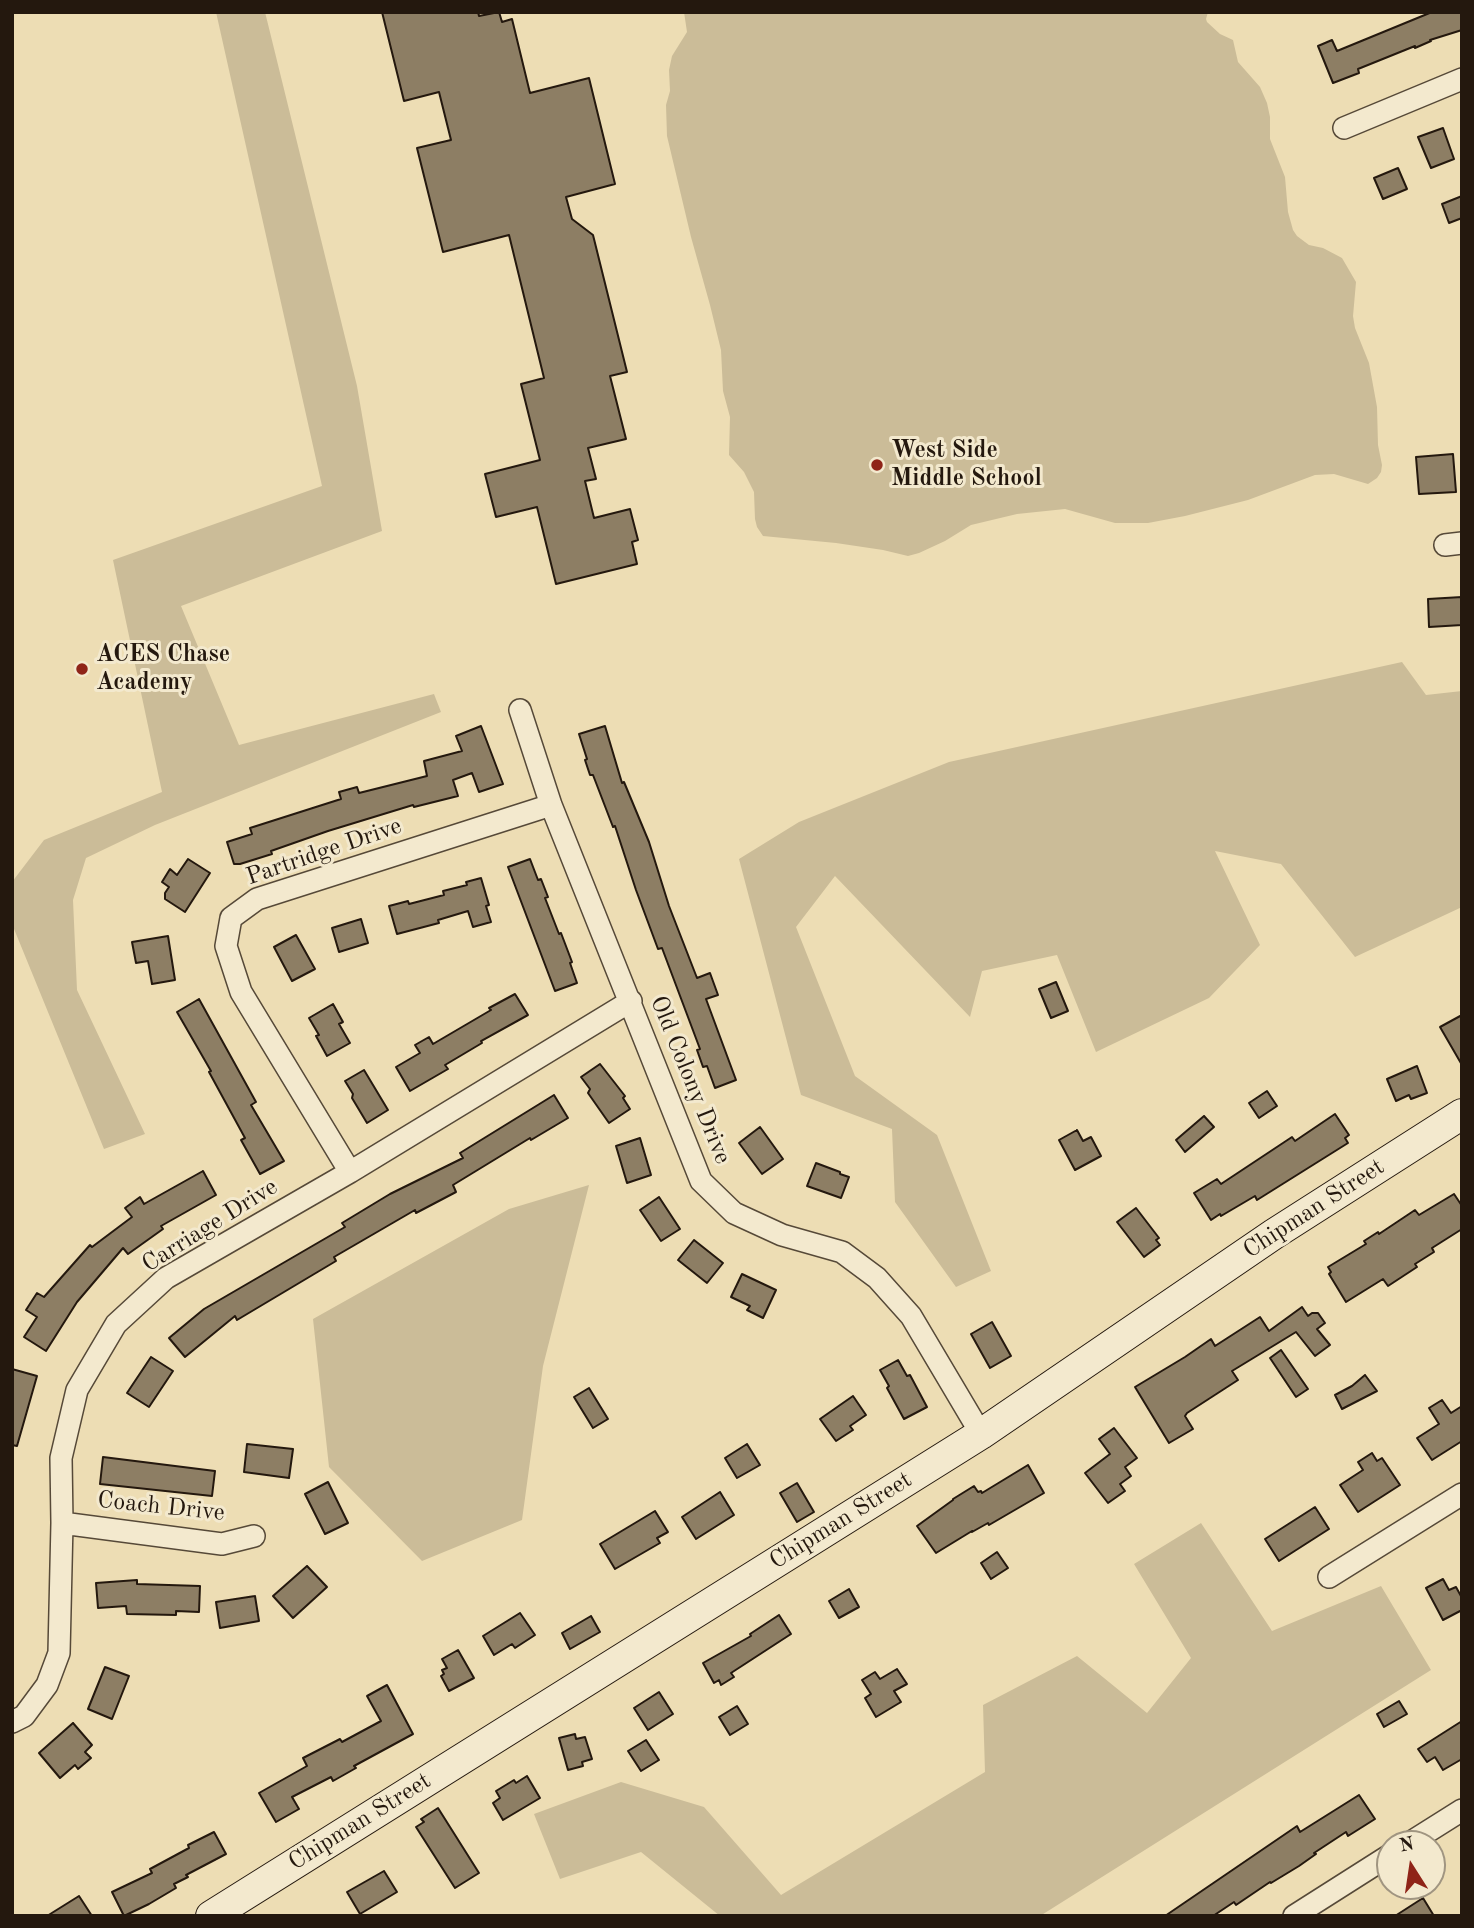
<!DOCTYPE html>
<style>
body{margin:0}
#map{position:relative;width:1474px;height:1928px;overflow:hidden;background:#edddb4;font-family:"Old Standard TT",serif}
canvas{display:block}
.frame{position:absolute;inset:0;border:14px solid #24180e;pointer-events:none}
.north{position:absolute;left:1376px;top:1830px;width:70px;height:70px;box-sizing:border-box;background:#f3e9ce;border:2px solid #a09581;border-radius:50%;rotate:348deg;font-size:19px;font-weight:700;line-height:28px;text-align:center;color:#24180e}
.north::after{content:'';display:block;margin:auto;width:24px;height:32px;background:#8f2418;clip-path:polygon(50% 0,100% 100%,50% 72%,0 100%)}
</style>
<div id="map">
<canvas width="1474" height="1928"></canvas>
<div class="frame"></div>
<div class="north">N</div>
</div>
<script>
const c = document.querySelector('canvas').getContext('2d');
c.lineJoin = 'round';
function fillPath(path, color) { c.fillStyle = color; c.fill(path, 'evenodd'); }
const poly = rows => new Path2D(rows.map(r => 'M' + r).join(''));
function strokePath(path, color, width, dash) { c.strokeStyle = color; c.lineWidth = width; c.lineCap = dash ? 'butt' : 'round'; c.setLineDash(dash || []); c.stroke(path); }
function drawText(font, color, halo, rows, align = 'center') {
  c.font = font + ' "Old Standard TT",serif'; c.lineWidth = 6; c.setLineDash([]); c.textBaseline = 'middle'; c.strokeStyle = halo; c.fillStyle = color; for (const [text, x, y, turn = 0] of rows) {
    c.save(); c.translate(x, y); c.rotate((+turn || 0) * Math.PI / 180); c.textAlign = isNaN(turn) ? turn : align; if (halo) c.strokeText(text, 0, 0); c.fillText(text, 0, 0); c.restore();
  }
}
const green = poly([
 [216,12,265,12,357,386,382,531,181,606,239,745,434,694,441,712,155,825,86,858,73,900,77,990,145,1134,104,1149,12,924,12,882,44,840,162,792,113,560,322,486],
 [684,12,1208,12,1206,19,1207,22,1220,34,1233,40,1238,62,1260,87,1267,103,1270,117,1270,139,1285,177,1288,212,1293,230,1297,236,1309,245,1323,248,1342,258,1356,282,1353,316,1355,328,1369,363,1377,407,1378,445,1382,465,1381,472,1377,478,1368,484,1334,474,1315,475,1248,500,1185,516,1148,523,1115,523,1065,509,1017,514,971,525,945,541,919,553,908,556,883,550,836,543,763,536,757,527,755,519,754,492,744,472,729,455,730,417,723,391,721,350,710,305,691,237,667,136,666,105,670,91,669,70,672,56,687,32],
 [1402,662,1426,695,1462,691,1462,907,1355,957,1281,864,1215,851,1260,945,1209,998,1096,1052,1057,955,982,971,970,1017,835,876,796,927,855,1076,937,1135,991,1271,956,1287,895,1202,892,1129,801,1095,739,859,799,822,949,762],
 [589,1185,543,1366,522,1520,422,1561,329,1467,313,1319,509,1209],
 [1201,1523,1272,1631,1381,1586,1431,1670,1040,1916,720,1916,641,1852,560,1879,534,1814,621,1782,704,1807,781,1895,985,1772,983,1705,1077,1656,1147,1713,1191,1658,1134,1564]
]);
const building = poly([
 [382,12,478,12,479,16,499,12,502,22,512,19,530,93,589,78,615,184,566,197,572,219,593,235,627,372,610,376,626,439,588,448,596,479,585,481,594,518,630,509,638,540,632,542,637,564,556,584,537,507,496,517,485,474,540,460,521,384,544,378,509,235,443,252,417,148,451,140,439,92,404,101,382,12],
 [1432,12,1462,12,1462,30,1430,40,1431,41,1415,48,1415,46,1358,69,1359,73,1333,83,1318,46,1332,40,1337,51,1432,12],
 [1443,128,1454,159,1431,168,1418,137,1443,128],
 [1398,168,1407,189,1383,199,1374,178,1398,168],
 [1462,196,1462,218,1449,223,1442,204,1462,196],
 [1453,454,1456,492,1419,494,1416,457,1453,454],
 [1462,597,1462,625,1429,627,1428,599,1462,597],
 [481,726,503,784,479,792,472,773,453,780,458,796,414,807,413,805,328,831,271,851,272,854,240,864,234,864,227,842,252,834,250,828,341,799,339,792,357,787,359,793,427,776,424,761,462,751,456,736,481,726],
 [605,726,622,783,624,782,649,842,669,906,697,978,710,973,718,995,706,999,736,1080,715,1088,707,1066,703,1067,697,1050,700,1049,662,948,658,949,636,890,615,826,613,827,593,775,590,775,585,760,587,759,579,734,605,726],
 [188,859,210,873,185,912,165,899,165,893,169,887,162,882,170,869,177,875,188,859],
 [530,859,538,880,541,879,548,897,545,898,559,934,561,933,572,962,570,963,577,983,555,991,508,867,530,859],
 [481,878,489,905,486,906,491,922,473,927,468,911,438,920,439,923,397,934,389,906,408,901,409,904,444,895,443,891,467,885,466,882,481,878],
 [361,919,368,943,339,952,332,928,361,919],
 [296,935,315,969,292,981,274,947,296,935],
 [168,936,175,980,152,984,148,961,136,963,132,942,168,936],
 [1056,982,1068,1011,1051,1018,1039,989,1056,982],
 [515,994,528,1015,481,1041,482,1043,445,1065,448,1069,410,1091,396,1067,420,1053,415,1045,429,1037,433,1044,491,1010,489,1008,515,994],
 [199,999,256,1102,251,1105,284,1161,260,1174,241,1140,245,1138,209,1072,211,1071,177,1012,199,999],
 [333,1004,343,1022,339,1024,350,1043,327,1056,316,1036,319,1035,309,1018,333,1004],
 [1462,1015,1462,1065,1440,1027,1462,1015],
 [600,1064,625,1096,623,1098,630,1109,609,1123,588,1093,590,1089,581,1077,600,1064],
 [1417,1066,1427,1093,1411,1099,1409,1095,1396,1101,1387,1079,1417,1066],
 [364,1070,388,1110,367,1123,352,1098,353,1094,345,1081,364,1070],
 [1267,1091,1277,1106,1259,1118,1249,1103,1267,1091],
 [554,1095,568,1118,531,1140,530,1138,453,1185,456,1192,416,1213,415,1210,334,1257,336,1261,237,1320,235,1316,185,1357,169,1338,204,1309,345,1227,342,1223,390,1194,463,1158,460,1153,554,1095],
 [1335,1114,1349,1135,1345,1138,1348,1143,1257,1200,1255,1196,1221,1216,1220,1214,1211,1220,1194,1193,1217,1179,1221,1184,1292,1137,1295,1141,1335,1114],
 [1204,1116,1214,1127,1185,1152,1176,1140,1204,1116],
 [760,1127,783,1159,762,1174,739,1143,760,1127],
 [1077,1130,1083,1141,1091,1137,1101,1156,1075,1170,1059,1140,1077,1130],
 [640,1138,651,1175,627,1183,616,1146,640,1138],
 [816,1163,840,1172,840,1174,849,1177,841,1198,807,1186,816,1163],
 [203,1171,216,1195,161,1226,163,1229,128,1254,123,1248,77,1302,46,1351,24,1337,37,1317,26,1310,37,1293,44,1297,90,1245,92,1247,132,1217,125,1208,140,1197,144,1204,203,1171],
 [1454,1194,1462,1206,1462,1229,1432,1248,1434,1252,1415,1264,1417,1267,1388,1286,1383,1279,1346,1302,1329,1274,1331,1272,1328,1267,1366,1244,1364,1241,1378,1232,1379,1234,1415,1210,1419,1215,1454,1194],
 [659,1197,680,1229,661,1241,640,1210,659,1197],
 [1136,1208,1159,1238,1156,1240,1160,1245,1144,1257,1117,1222,1136,1208],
 [694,1240,723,1263,707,1283,678,1260,694,1240],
 [742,1274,776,1290,763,1318,747,1310,750,1306,731,1297,742,1274],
 [1302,1307,1308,1316,1312,1313,1318,1313,1325,1323,1317,1329,1330,1345,1315,1356,1296,1332,1232,1371,1238,1380,1187,1413,1185,1416,1193,1429,1169,1443,1135,1387,1185,1357,1211,1339,1215,1346,1260,1317,1269,1331,1302,1307],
 [992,1322,1011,1356,990,1368,971,1334,992,1322],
 [1281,1350,1308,1389,1296,1397,1270,1358,1281,1350],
 [151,1357,173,1371,149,1407,127,1393,151,1357],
 [898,1360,907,1376,910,1375,927,1407,904,1419,887,1388,889,1386,880,1370,898,1360],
 [12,1369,37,1376,17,1446,12,1445,12,1369],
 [1365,1375,1377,1391,1342,1409,1335,1395,1352,1386,1365,1375],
 [589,1388,608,1419,593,1428,574,1397,589,1388],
 [853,1396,866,1415,850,1426,853,1430,836,1441,820,1419,853,1396],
 [1442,1400,1451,1413,1462,1406,1462,1441,1432,1460,1417,1438,1439,1424,1429,1408,1442,1400],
 [1114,1428,1137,1458,1125,1467,1131,1476,1120,1484,1125,1491,1108,1503,1085,1473,1110,1454,1099,1439,1114,1428],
 [247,1444,293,1449,289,1478,244,1472,247,1444],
 [747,1444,760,1465,737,1478,725,1458,747,1444],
 [1372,1453,1377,1461,1382,1458,1400,1485,1358,1512,1340,1485,1363,1470,1358,1462,1372,1453],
 [103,1457,215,1471,212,1496,100,1484,103,1457],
 [1028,1465,1044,1493,989,1525,988,1523,972,1532,972,1531,936,1553,917,1526,953,1500,953,1499,974,1486,978,1492,981,1491,982,1493,1028,1465],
 [328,1482,348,1523,325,1534,305,1494,328,1482],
 [797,1483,814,1512,797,1522,780,1493,797,1483],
 [720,1492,734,1515,696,1539,682,1517,720,1492],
 [1315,1507,1329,1529,1279,1561,1265,1539,1315,1507],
 [655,1511,668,1532,657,1538,660,1543,615,1569,600,1544,655,1511],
 [997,1552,1008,1568,991,1579,981,1563,997,1552],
 [307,1566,327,1587,293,1618,273,1596,307,1566],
 [1443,1579,1449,1590,1456,1587,1462,1598,1462,1610,1443,1620,1426,1588,1443,1579],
 [137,1580,137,1584,200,1586,199,1612,176,1611,176,1615,127,1614,126,1606,98,1608,96,1583,137,1580],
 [849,1589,859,1607,839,1618,829,1601,849,1589],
 [255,1596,259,1621,220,1628,216,1602,255,1596],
 [520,1613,535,1635,515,1648,512,1644,494,1655,483,1636,520,1613],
 [779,1615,791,1634,731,1673,734,1677,721,1685,719,1680,714,1683,703,1663,751,1636,750,1634,779,1615],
 [591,1616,600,1632,570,1649,562,1633,591,1616],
 [458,1650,474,1678,449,1691,441,1676,444,1674,442,1670,447,1668,442,1659,458,1650],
 [105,1667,129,1676,112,1719,88,1709,105,1667],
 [897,1669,907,1684,894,1691,901,1702,876,1717,865,1698,871,1694,862,1680,875,1672,880,1679,897,1669],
 [387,1685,413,1734,354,1766,356,1768,333,1781,331,1777,292,1797,299,1809,276,1822,259,1793,307,1766,303,1758,340,1739,342,1742,381,1721,367,1696,387,1685],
 [659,1692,673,1714,648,1730,634,1708,659,1692],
 [1399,1701,1407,1714,1384,1727,1377,1714,1399,1701],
 [737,1706,748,1724,730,1735,719,1717,737,1706],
 [1462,1721,1462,1759,1443,1770,1435,1757,1427,1762,1418,1749,1462,1721],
 [73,1723,92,1745,85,1752,91,1758,78,1769,75,1765,60,1778,39,1753,73,1723],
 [575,1734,576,1739,585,1737,592,1759,582,1762,583,1766,568,1770,559,1738,575,1734],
 [646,1740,659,1760,641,1771,628,1751,646,1740],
 [527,1776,540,1798,503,1820,493,1803,500,1798,496,1791,514,1780,516,1783,527,1776],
 [1359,1795,1375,1819,1348,1836,1346,1832,1314,1853,1316,1854,1299,1866,1271,1883,1270,1882,1236,1905,1234,1902,1213,1916,1165,1916,1297,1826,1300,1832,1359,1795],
 [438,1808,479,1873,455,1888,416,1827,424,1822,421,1819,438,1808],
 [214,1832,226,1854,186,1875,188,1877,174,1884,176,1888,149,1904,124,1916,112,1892,152,1873,150,1869,189,1848,188,1845,214,1832],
 [384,1871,397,1892,360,1914,347,1892,384,1871],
 [79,1896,92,1916,47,1916,79,1896],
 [1423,1898,1434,1916,1395,1916,1423,1898]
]);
const street = poly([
 [1344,128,1462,79],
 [1445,545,1462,543],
 [520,710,551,805,701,1181,734,1213,782,1235,842,1252,877,1278,911,1316,981,1434],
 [350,1172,241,992,226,946,231,918,257,899,551,805],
 [62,1523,222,1544,254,1536],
 [1329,1577,1462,1494],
 [12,1722,24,1716,47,1685,59,1653,62,1523,61,1458,77,1390,116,1324,166,1278,350,1172,631,1001],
 [1408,1844,1462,1810],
 [1294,1916,1390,1855]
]);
const secondary = poly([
 [211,1916,981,1434,1274,1234,1462,1114]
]);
const markers = [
 [877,465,7,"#8f2418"],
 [82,669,7,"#8f2418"]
];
const poiNames = [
 ["West Side",891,451],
 ["Middle School",891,479],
 ["ACES Chase",96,655],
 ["Academy",96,683]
];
const streetNames = [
 ["Partridge Drive",324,852,-19],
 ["Old Colony Drive",690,1080,68],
 ["Chipman Street",1314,1209,-33],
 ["Carriage Drive",210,1226,-32],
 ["Coach Drive",161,1507,6],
 ["Chipman Street",841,1521,-32],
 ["Chipman Street",360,1822,-32]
];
fillPath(green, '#cbbc98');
fillPath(building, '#8d7e64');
strokePath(building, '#24180e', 2);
strokePath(street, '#564938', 24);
strokePath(secondary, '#24180e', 32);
strokePath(street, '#f3e9ce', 21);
strokePath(secondary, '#f3e9ce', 30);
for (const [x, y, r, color] of markers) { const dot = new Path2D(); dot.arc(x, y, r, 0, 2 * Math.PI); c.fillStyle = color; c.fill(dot); strokePath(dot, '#f3e9ce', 2.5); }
drawText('bold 24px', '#24180e', '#f3e9ce', poiNames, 'left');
drawText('24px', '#24180e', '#f3e9ce', streetNames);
</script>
